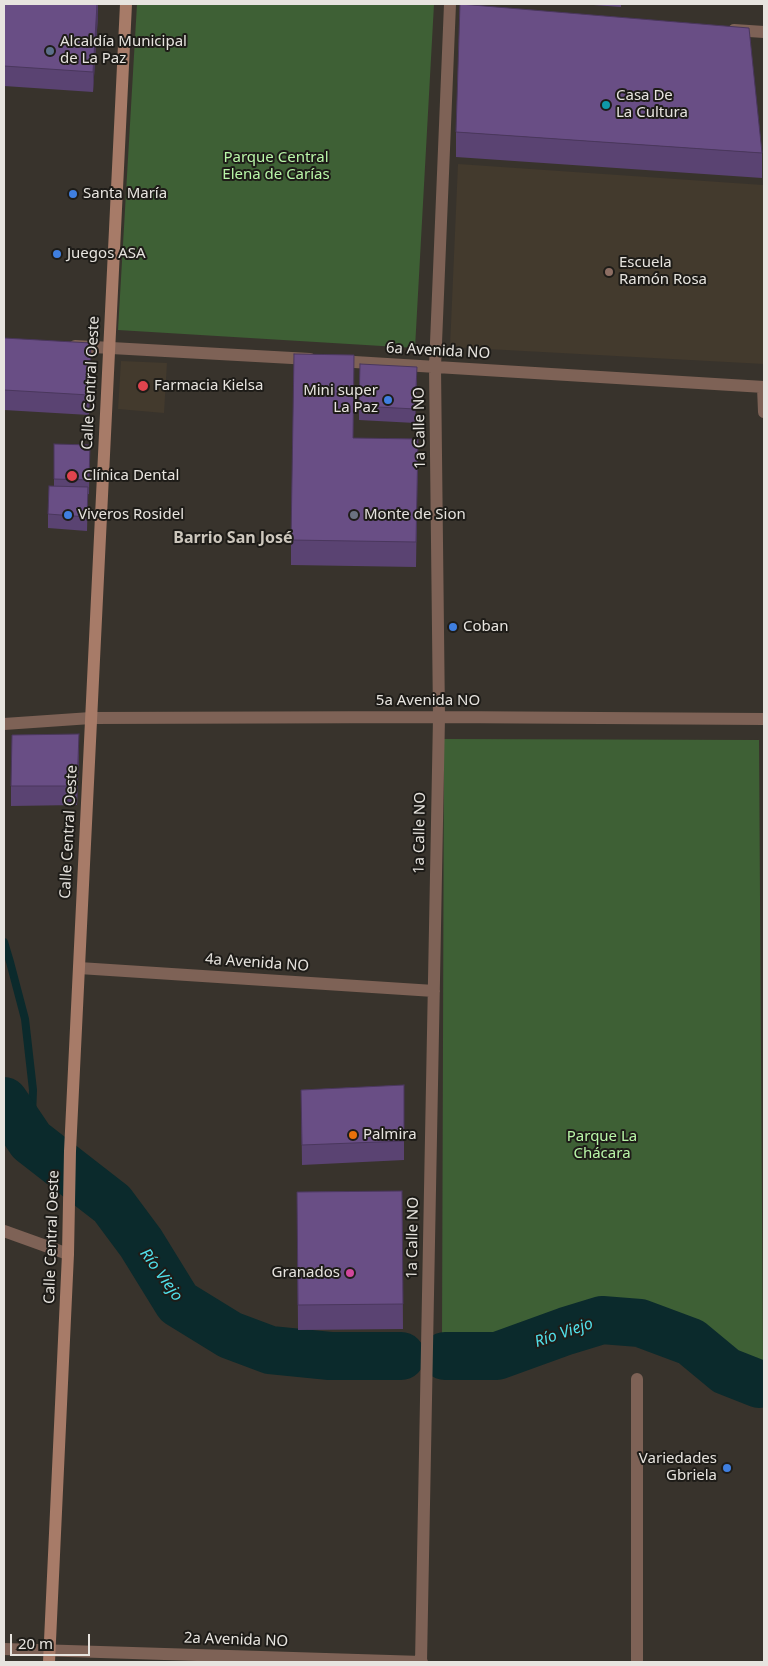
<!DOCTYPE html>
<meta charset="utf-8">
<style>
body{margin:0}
#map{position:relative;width:768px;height:1666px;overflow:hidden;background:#38332c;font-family:"Noto Sans",sans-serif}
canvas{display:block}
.frame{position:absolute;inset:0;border:5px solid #e7e4df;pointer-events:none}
.scale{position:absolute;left:10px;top:1634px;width:80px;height:22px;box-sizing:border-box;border:2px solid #e7e4df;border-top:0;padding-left:6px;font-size:15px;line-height:18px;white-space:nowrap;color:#e7e4df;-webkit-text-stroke:4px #1e1c18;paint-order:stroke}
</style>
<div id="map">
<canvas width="768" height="1666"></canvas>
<div class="frame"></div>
<div class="scale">20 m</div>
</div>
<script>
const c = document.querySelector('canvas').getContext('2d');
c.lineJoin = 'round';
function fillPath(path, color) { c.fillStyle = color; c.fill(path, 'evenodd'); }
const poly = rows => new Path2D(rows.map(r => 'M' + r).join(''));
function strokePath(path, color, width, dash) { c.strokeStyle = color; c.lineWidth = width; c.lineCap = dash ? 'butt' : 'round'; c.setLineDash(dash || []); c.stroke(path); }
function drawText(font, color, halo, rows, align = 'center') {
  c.font = font + ' "Noto Sans",sans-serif'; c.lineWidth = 4; c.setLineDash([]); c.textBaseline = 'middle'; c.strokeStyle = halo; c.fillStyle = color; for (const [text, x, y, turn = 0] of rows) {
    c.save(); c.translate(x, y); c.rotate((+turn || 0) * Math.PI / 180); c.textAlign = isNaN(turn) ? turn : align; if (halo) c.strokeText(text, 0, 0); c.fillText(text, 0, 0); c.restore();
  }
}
const built = poly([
 [458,164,763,185,764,364,450,347],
 [121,361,167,363,164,413,118,409]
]);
const green = poly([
 [137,4,434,4,415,348,118,330],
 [444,739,759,740,763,1367,687,1322,620,1304,570,1307,496,1339,442,1339]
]);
const stream = poly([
 [4,942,10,962,25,1019,33,1090,31,1141]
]);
const river = poly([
 [4,1101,31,1141,112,1204,141,1243,178,1303,230,1335,270,1350,330,1356,401,1356],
 [445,1356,497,1356,566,1331,602,1320,640,1323,691,1342,726,1371,759,1384]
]);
const street = poly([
 [734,30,764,32],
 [75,346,310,359],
 [338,361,764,387],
 [763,387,764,412],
 [4,724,91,718,439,717,764,719],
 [79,968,434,991],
 [4,1231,68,1254],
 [4,1649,422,1662],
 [421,1662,439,717,435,367,450,4],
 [637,1662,637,1379]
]);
const secondary = poly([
 [49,1662,68,1254,70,1151,126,4]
]);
const wall = poly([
 [4,4,98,4,98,15,93,92,4,86],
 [580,4,621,4,621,7],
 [456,132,762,153,762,178,456,157],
 [4,338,91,362,89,415,4,410],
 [417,381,415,423,359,420,359,406],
 [353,438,418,439,416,567,291,565,291,540],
 [54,444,90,445,89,494,88,494,87,531,48,528,48,514,54,486],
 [79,754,77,805,11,806,11,786],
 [404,1085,404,1160,302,1165,301,1090],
 [402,1191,403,1329,298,1330,297,1192]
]);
const shadedWall = poly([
 [97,4,98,15,93,92,93,72],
 [91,343,91,362,89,415,89,395],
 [417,367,417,381,415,423,415,409],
 [79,734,79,754,77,805,77,786]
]);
const building = poly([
 [4,4,97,4,93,72,4,66,4,4],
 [460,4,749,28,762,153,456,132,460,4],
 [4,338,91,343,89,395,4,390,4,338],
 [294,354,354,355,353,438,418,439,416,542,291,540,294,354],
 [360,364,417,367,415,409,359,406,360,364],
 [54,444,90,445,89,480,54,479,54,444],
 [49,486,88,487,87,517,48,514,49,486],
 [79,734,77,786,11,786,12,735,79,734],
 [404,1085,404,1141,302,1145,301,1090,404,1085],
 [402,1191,403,1304,298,1305,297,1192,402,1191]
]);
const markers = [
 [50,51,5,"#5c6f8a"],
 [606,105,5,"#0f9aa8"],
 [73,194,5,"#3f7fe0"],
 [57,254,5,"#3f7fe0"],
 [609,272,5,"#8d6e63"],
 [143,386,6,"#e0444e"],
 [388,400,5,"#3f7fe0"],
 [72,476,6,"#e0444e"],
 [68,515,5,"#3f7fe0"],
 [354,515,5,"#6b7280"],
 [453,627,5,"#3f7fe0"],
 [353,1135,5,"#e8710a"],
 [350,1273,5,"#d1479c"],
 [727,1468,5,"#3f7fe0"]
];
const poiNames = [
 ["Alcaldía Municipal",60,42],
 ["de La Paz",60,59],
 ["Casa De",616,96],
 ["La Cultura",616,113],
 ["Santa María",83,194],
 ["Juegos ASA",67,254],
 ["Escuela",619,263],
 ["Ramón Rosa",619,280],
 ["Farmacia Kielsa",154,386],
 ["Mini super",378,391,"right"],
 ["La Paz",378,408,"right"],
 ["Clínica Dental",83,476],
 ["Viveros Rosidel",78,515],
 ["Monte de Sion",364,515],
 ["Coban",463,627],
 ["Palmira",363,1135],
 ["Granados",340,1273,"right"],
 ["Variedades",717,1459,"right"],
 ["Gbriela",717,1476,"right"]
];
const parkNames = [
 ["Parque Central",276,158],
 ["Elena de Carías",276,175],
 ["Parque La",602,1137],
 ["Chácara",602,1154]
];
const streetNames = [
 ["6a Avenida NO",438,351,3],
 ["Calle Central Oeste",91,383,-87],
 ["1a Calle NO",420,428,-91],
 ["5a Avenida NO",428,701],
 ["Calle Central Oeste",69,832,-87],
 ["1a Calle NO",420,833,-89],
 ["4a Avenida NO",257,963,4],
 ["Calle Central Oeste",52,1237,-88],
 ["1a Calle NO",413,1238,-89],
 ["2a Avenida NO",236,1640,2]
];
const neighbourhoodNames = [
 ["Barrio San José",233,538]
];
const waterNames = [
 ["Río Viejo",161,1275,54],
 ["Río Viejo",564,1333,-19]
];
fillPath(built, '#433a2d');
fillPath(green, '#3e6035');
strokePath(stream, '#0b2a2c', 8);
strokePath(river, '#0b2a2c', 48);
strokePath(street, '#7e6256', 12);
strokePath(secondary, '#a77b68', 12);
fillPath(wall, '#5a4372');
fillPath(shadedWall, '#4a375d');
fillPath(building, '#694e85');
strokePath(building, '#4a375d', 1);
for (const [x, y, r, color] of markers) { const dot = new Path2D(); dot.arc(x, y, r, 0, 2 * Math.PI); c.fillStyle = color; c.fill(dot); strokePath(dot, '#1e1c18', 2); }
drawText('15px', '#e7e4df', '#1e1c18', poiNames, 'left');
drawText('15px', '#b9f6a8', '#1e1c18', parkNames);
drawText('15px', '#e7e4df', '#1e1c18', streetNames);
drawText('bold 16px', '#cdc7bd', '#1e1c18', neighbourhoodNames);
drawText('italic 16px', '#51e0ea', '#1e1c18', waterNames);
</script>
